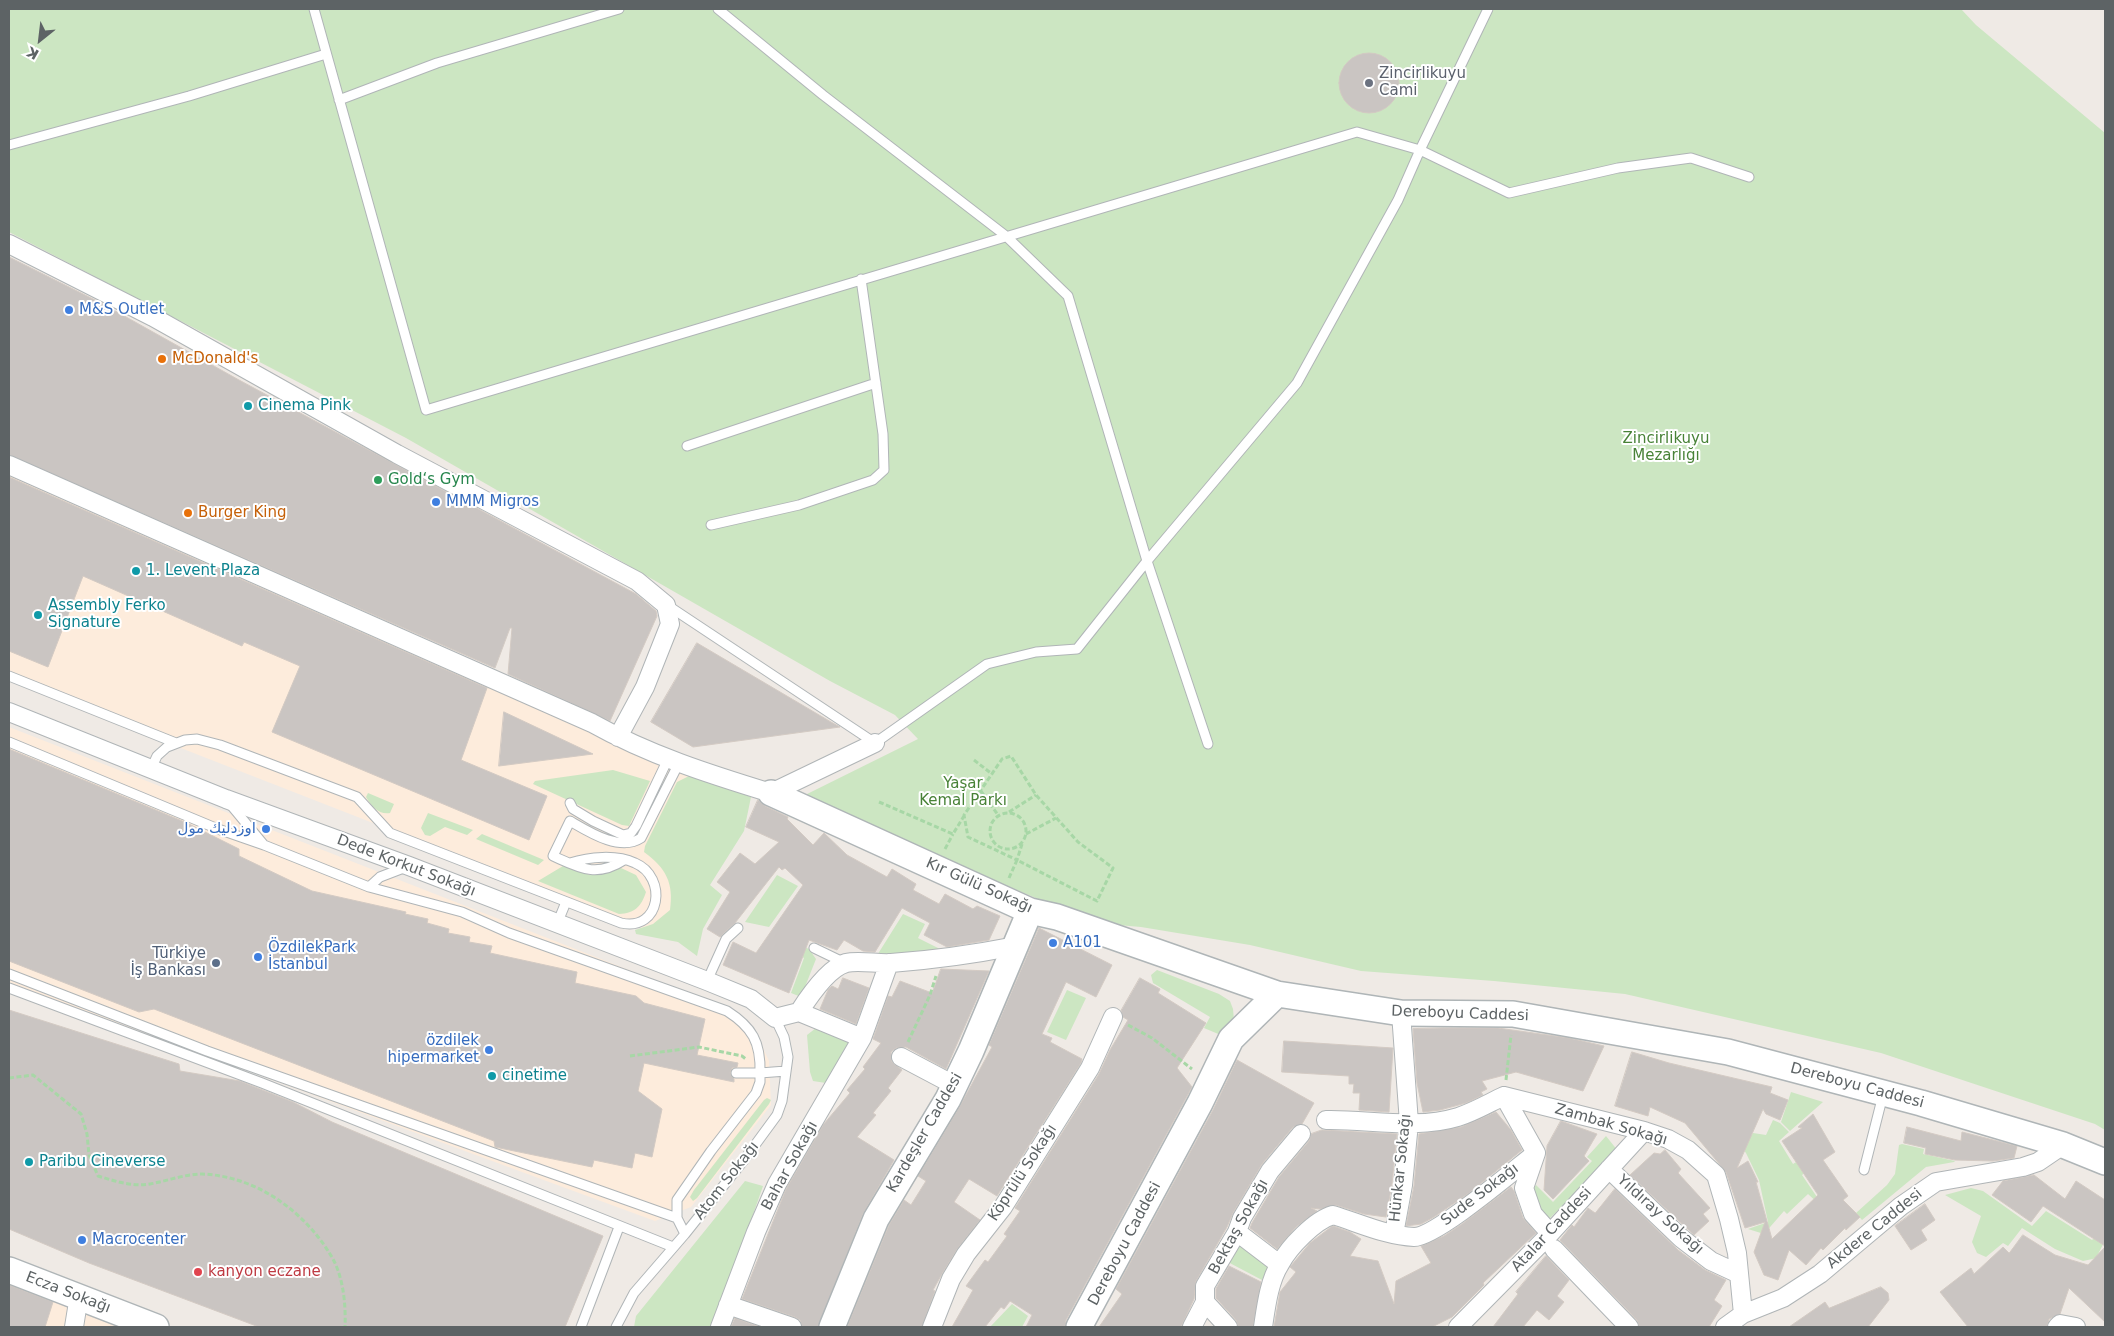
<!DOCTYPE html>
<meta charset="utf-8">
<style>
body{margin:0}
#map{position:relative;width:2114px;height:1336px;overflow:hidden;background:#efeae5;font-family:"DejaVu Sans",sans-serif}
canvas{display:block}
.frame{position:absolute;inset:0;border:10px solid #5d6365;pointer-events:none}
.north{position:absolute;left:15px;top:15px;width:50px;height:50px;-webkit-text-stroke:4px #fff;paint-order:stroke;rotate:209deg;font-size:14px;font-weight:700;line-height:20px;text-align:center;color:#5d6365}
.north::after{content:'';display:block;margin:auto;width:18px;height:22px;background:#5d6365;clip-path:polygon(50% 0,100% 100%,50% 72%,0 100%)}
</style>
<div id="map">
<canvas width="2114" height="1336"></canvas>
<div class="frame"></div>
<div class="north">K</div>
</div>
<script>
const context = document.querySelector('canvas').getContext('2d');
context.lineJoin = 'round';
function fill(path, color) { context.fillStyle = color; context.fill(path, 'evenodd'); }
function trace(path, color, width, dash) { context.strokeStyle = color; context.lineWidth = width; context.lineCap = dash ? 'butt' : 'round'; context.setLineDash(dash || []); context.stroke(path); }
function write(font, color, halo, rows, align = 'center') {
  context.font = font + ' "DejaVu Sans","Noto Sans Arabic",sans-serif'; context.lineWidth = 4; context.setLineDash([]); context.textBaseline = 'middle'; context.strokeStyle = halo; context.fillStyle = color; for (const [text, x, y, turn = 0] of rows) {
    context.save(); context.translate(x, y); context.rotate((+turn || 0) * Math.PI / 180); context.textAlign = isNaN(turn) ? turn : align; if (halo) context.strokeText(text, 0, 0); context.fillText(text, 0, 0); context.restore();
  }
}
fill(new Path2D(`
 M9,472l682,303 2,135 -15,32 -669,-261z
 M9,727l722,283 23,18 15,33 2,44 -80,102 -36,14 -646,-238z
 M9,1278l133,49h-133z`), '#fdecdc');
fill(new Path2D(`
 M9,9h1952l15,16 129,108v997l-10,-6 -214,-71 -256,-59 -131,-13 -133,-10 -111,-26 -109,-18 -46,-4 -296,-125 119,-59 -23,-24 -65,-34 -424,-243 -397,-206z
 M613,770l37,11 -21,45 -7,-1 -89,-41 2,-3z
 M691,775l60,22 -7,34 -34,54 12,10 -19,34 -6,27 -19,-14 -42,-8 -1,-4 18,-6 17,-14c4,-27 -4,-42 -26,-58l1,-6 32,-64z
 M368,793l26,11 -4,9c-11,2 -19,-7 -24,-16z
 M428,813l45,17 -6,5 -22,-8 -15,9 -5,-1 -4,-7z
 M482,834l62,26 -6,5 -62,-26z
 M563,866l27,9 31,-7 15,7 10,17c-5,15 -11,21 -27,22l-81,-33z
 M777,875l21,11 -29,41 -24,-5z
 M903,914l22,10 -7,14 26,13 -68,6z
 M787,939l22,10 7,10 -15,38 -10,-4 13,-35 -19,-13z
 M1157,970l62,24 11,7 3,8 1,11 -11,16 -19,-8 6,-11 -57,-34 -2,-8z
 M1067,990l19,8 -20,42 -19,-8z
 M816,1028l36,15 -26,40 -13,-2 -3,-9 -3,-37z
 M1791,1092l32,10 -33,29 -9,-9z
 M767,1098l4,2 -2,4 -72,94 -4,3 -3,-4 4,-7 70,-90z
 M1773,1120l7,3 9,9 -10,9 14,23 8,-5 7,11 -6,5 19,28 -1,2 -12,-11 -21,20 -3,-3 -20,23 -16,-5 20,-7 -9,-42 -13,-27 -22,-28 2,-1 25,12 2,-3 13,2z
 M1606,1136l12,15 -69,68 -8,-1 -9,-28 4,-5 17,17 39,-41 -5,-4z
 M1902,1144l22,5 -1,5 32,7 -1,1 -28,5 -64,53 -6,-7 31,-28 8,-11 4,-29z
 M745,1181l18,5 -30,86 -23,55h-76l2,-11z
 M1971,1188l12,3 49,35 14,-15 46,29 9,-9 4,5c0,9 -6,13 -8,22l-14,3 -28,-12 -33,-21 -14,18 -5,-3 -17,14 -9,-4 -5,-11 9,-26 -36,-21z
 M1236,1239l34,24 -8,17 -38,-20z
 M1012,1304l16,12 -6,11h-32z`), '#cce6c2');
const building = new Path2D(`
 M1339 83a30 30 0 1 1 60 0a30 30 0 1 1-60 0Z
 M9,257l92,46 138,77 397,214 20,17 1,5 -47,105 -102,-47 4,-46h-2l-15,40 -486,-213z
 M9,477l478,211 -26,72 86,36 -18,44 -257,-108 28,-66 -56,-24 -2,4 -159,-70 -35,91 -39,-16z
 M697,643l134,79 9,5 -147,20 -42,-25z
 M504,712l89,42 -94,12z
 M9,749l178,74 52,26v7l73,35 94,21 -1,2 23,5 -1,4 22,6 -1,4 22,4 -1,5 23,4 -2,7 87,19 -2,11 61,13 8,7 61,16 -8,36 41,8 -1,4 -5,1 -2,5 4,6v3l-90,-19 -6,28 24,18 -10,48 -17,-4 -3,15 -38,-8 -2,7 -97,-20 -1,-6 -340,-132 -15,3 -130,-51z
 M758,800l7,6 23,11 -1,2 26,26 11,-12 23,22 40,22 5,-8 24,15 -3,6 26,14 6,-10 28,15 4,-3 23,10 -11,24 -42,7 -23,-12 6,-12 -28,-15 -27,44 -12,-1 -19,-11 -7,10 -28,-10 -20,53 -66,-28 10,-23 23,11 47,-68 -18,-17 -3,2 -3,-3 -44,56 -15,14 -13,-8 23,-37 -13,-10 23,-29 15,11 24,-22 -33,-15z
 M1039,928l73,37 -16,32 -30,-15 -24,52 10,4 -2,4 32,17 -1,4 -84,133 -28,-17 -15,23 26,18 -22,28 -16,26 -9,16 2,1 -13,36h-75l42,-102 15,-25 7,5 15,-24 -8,-5 42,-70 32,-59 -3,-2z
 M941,969l48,2 -43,98 -40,-22 -10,1 -5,4 1,10 10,8 -14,18 3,3 -18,22 3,2 -19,22 37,23 -31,54 -45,113h-16l-2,-7 -5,-3 -53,-18 44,-110 37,-64 27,-32 -3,-3 18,-21 -2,-2 18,-24 -8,-4 15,-43 4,1 8,-16 32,12z
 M843,978l26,10 -13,36 -36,-15 8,-19 4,-4 6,3z
 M1140,978l20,11 -2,4 48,30 -29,45 15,19 -126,233 -1,7h-39l6,-12 -22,-14 -6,8 -3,-2 -16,20h-33l21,-37 -7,-4 19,-26 3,2 19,-26 -3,-2 16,-23 -5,-3 84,-134 11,-24 18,-30 -5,-3 -2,-6z
 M9,1010l170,54 1,7 60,10 20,8 33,13 39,20 271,114 -38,91h-306l-170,-64 -80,-34z
 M1441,1028h57l71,10 35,8 -21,45 -67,-19 -34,9 5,8 -6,3 2,3 -17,8 -26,7 -17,2 -6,-29 -4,-54z
 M1284,1041l109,7 -4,64 -30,-2 1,-17h-7l1,-9h-5v-8l-67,-4z
 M1632,1052l37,11 103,24 -2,6 18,7 -8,20 -14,-6 -3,-5 -26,59 11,-7 10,21h-2l16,57 46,-44 -36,-54 20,-13 -4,-1 15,-13 22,38 -12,8 25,36 -5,4 17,17 -14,13 -1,-2 -22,22 -2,-2 -15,17 -17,-15 -11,30 -14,-5 -10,-23 11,-30 -20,6 -19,-56 -41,-49 -35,-16 -2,9 -33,-10z
 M1237,1060l77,43 -12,21 -9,3 -31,37 -29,49 -6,14 -31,54 -2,18 -13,28h-82l23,-33 -6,-5 97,-179z
 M1496,1112l15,18 11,20 -53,43 -35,24 -13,7 -15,2 8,-40 5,-52 42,-7z
 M1561,1121l36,13 -13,22 5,5 -36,38 -9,-9 3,-44z
 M1907,1127l54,14 1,-9 55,14 -3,12 -21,3 -38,-1 -30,-6 1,-6 -22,-5z
 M1322,1130l75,4 -5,50 -6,33 -22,-3 -28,-9 -16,4 -9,-1 6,3 -21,16 -19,22 -27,-21 2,-5 27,-46 30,-36 2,-7z
 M1665,1150l16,19 -3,4 32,35 -7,6 6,7 -15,14 -64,-60 24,-22 6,1z
 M2034,1175l31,24 11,-18 29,19v46l-62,-40 -12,16 -39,-27 11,-14z
 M1511,1187l3,4 9,27 13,15 -53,50 1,2 -32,32 -20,10h-158l6,-35 16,-20 -6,-5 20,-24 21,-16 2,-1 17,6 11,7 -11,17 28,5 16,43 2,-23 35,-18 -10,-17 23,-10 18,-12z
 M1615,1189l63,61 27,20 21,10 -12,20 8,6 -13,21h-70l-2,-7 -77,-80 12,-15 2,2 14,-19 7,5z
 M1925,1204l10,16 -14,10 6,10 -16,10 -16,-24z
 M2023,1235l32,20 33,10 17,-18v75l-36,-34 -9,26 -11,5 -2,8h-79l-28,-35 31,-24 3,6 29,-27 6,6z
 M1546,1256l23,24 -12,16 7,6 -15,18 -12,-10 -14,17h-30l25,-33 -2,-2z
 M1229,1266l32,16 -8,45h-15l-2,-7 -20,-22v-9z
 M9,1285l44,17 -8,25h-36z
 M1881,1287l7,6 1,7 -21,27h-79l36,-25 4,6z
 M735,1318l25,9h-29z`);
fill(building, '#cac5c2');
trace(building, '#d3cac3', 1);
const lane = new Path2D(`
 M314,9l112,401 931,-278 63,18 89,43 109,-25 73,-10 58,19
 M718,9l105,86 183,141 62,60 79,265 61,183
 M339,100l98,-37 182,-54
 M9,145l180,-49 137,-42
 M687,446l189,-63
 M711,525l88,-20 74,-25 11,-10 -1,-36 -22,-155
 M667,605l208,138 112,-79 49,-12 41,-3 70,-88 150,-178 101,-183 22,-50 68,-141
 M9,676l167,67
 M9,742l209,87 46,16
 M151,769l6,-13 10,-9 18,-7 12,-1 23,6 137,52 33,36 231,90c40,9 47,-46 14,-60 -19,-9 -46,-6 -65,0
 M570,803l3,6 20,12 30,14 8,-2 5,-7 32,-67
 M230,804l34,41 105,42 11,-10 26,-10
 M624,860c-28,18 -44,8 -71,-4l17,-35c19,11 50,31 71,17l38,-75
 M369,887l93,25 47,21 218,78c25,16 34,31 33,62h-24
 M557,924l9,-22
 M814,948l31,15
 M9,974l198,77 470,167
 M707,981l19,-42 12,-11
 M9,988l253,95 411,164
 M1864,1170l19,-75
 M685,1234l-8,-16v-18l34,-49 45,-58 4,-11v-9l26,-2
 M581,1327l38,-100
 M616,1327l18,-34 51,-59 59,-74 33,-45 5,-14 6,-44 -4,-20 -9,-19`);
const street = new Path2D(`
 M9,244l144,73 244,137 240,127 29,24 4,19 -25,63 -27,50
 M9,465l583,258c57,32 117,51 179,70l104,-50
 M9,712l217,87 183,67 298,115 44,18 24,19 24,-6 63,26
 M799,1012c9,-14 29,-44 47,-49 12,-3 32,1 45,0 42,-3 84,-9 125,-17
 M901,1057l53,28
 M1504,1096l140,35 24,8 20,11 28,25 13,44 8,34 6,61
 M1504,1096l32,57
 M1326,1120c43,-1 89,10 132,-3 16,-5 31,-14 46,-21
 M1536,1153l-12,35 9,26 17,19
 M1609,1169l72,69 30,23 28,13
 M1237,1232l42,32
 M1394,1234l9,-49 6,-62 -8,-110
 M1554,1249l75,78
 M1205,1302l23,25
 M728,1305l64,22
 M74,1327l5,-31
 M720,1327l36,-95 21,-48 85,-146 27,-75
 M932,1327l19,-48 15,-25 37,-47 87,-139 23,-51
 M1192,1327l13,-25v-16l32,-54 5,-14 28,-47 31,-37
 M1263,1327c3,-20 6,-46 17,-63 9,-17 35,-44 53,-49 26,8 54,21 81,22 22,0 100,-67 122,-84
 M1458,1327l87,-88 99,-108
 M1725,1327l18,-13 40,-16 37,-24 81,-68 35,-24 87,-15 15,-5 25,-17
 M2057,1327l3,-3 16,3`);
const secondary = new Path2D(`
 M771,793l259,118 27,6 220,77 124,19 112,1 215,38 193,51 142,42 42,17
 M9,1270l147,57
 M832,1327l44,-108 72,-120 23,-48 59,-140
 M1079,1327l121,-224 31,-64 46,-45`);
trace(lane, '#b0b5b7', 11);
trace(street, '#b0b5b7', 20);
trace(secondary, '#afb5b7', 28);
trace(new Path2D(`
 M974,760l18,14
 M981,791l17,24
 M879,802l74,32 11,-18
 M1009,812l27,-17
 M990 831a18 18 0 1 1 36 0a18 18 0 1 1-36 0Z
 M1026,834l30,-16
 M945,849l8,-15
 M1009,878l8,-18 80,41 16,-33 -35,-26 -42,-47 -25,-39 -9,3 -38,56 4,22 49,23 5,-16
 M1128,1025l24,13 40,31
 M908,1042l22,-47 6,-19
 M630,1056l69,-9 43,9 5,4
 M9,1078l24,-3 48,39 6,20 2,21 9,21c17,5 33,11 52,8 17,-3 35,-10 52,-10 53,2 101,36 128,80 13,20 16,49 15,73
 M1506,1080l5,-45`), '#a7d7a6', 3, [5, 2.5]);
trace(lane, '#fff', 9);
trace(street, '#fff', 18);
trace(secondary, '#fff', 25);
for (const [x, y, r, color] of [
 [1369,83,5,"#6b7280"],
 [69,310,5,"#3f7fe0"],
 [162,359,5,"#e8710a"],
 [248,406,5,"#0f9aa8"],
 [378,480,5,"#2e9e5b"],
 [436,502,5,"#3f7fe0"],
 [188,513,5,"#e8710a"],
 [136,571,5,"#0f9aa8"],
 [38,615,5,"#0f9aa8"],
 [266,829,5,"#3f7fe0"],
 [1053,943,5,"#3f7fe0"],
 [258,957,5,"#3f7fe0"],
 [216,963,5,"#5c6f8a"],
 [489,1050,5,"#3f7fe0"],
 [492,1076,5,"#0f9aa8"],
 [29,1162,5,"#0f9aa8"],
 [82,1240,5,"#3f7fe0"],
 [198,1272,5,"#e0444e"]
]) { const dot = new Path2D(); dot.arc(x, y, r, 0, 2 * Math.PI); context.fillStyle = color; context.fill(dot); trace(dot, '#fff', 2); }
write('15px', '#5b616d', '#fff', [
 ["Zincirlikuyu",1379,74],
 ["Cami",1379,91]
], 'left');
write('15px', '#366cbe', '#fff', [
 ["M&S Outlet",79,310],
 ["MMM Migros",446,502],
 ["اوزدليك مول",256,829,"right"],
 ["A101",1063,943],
 ["ÖzdilekPark",268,948],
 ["İstanbul",268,965],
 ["özdilek",479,1041,"right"],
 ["hipermarket",479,1058,"right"],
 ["Macrocenter",92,1240]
], 'left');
write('15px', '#c56008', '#fff', [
 ["McDonald's",172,359],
 ["Burger King",198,513]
], 'left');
write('15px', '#0d838f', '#fff', [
 ["Cinema Pink",258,406],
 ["1. Levent Plaza",146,571],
 ["Assembly Ferko",48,606],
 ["Signature",48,623],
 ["cinetime",502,1076],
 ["Paribu Cineverse",39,1162]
], 'left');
write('15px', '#488237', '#fff', [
 ["Zincirlikuyu",1666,439],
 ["Mezarlığı",1666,456],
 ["Yaşar",963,784],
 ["Kemal Parkı",963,801]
]);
write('15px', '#27864d', '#fff', [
 ["Gold‘s Gym",388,480]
], 'left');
write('15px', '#5d6365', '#fff', [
 ["Dede Korkut Sokağı",406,866,21],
 ["Kır Gülü Sokağı",979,886,24],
 ["Dereboyu Caddesi",1460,1014,2],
 ["Dereboyu Caddesi",1857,1086,15],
 ["Zambak Sokağı",1611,1125,16],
 ["Kardeşler Caddesi",925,1133,-60],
 ["Bahar Sokağı",790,1166,-61],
 ["Hünkar Sokağı",1401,1168,-84],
 ["Köprülü Sokağı",1023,1173,-57],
 ["Atom Sokağı",727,1181,-52],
 ["Sude Sokağı",1480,1195,-37],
 ["Yıldıray Sokağı",1660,1215,42],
 ["Bektaş Sokağı",1239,1227,-61],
 ["Akdere Caddesi",1875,1229,-39],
 ["Atalar Caddesi",1552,1230,-47],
 ["Dereboyu Caddesi",1125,1244,-62],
 ["Ecza Sokağı",68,1293,21]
]);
write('15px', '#4e5e75', '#fff', [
 ["Türkiye",206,954],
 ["İş Bankası",206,971]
], 'right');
write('15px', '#be3a42', '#fff', [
 ["kanyon eczane",208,1272]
], 'left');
</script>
